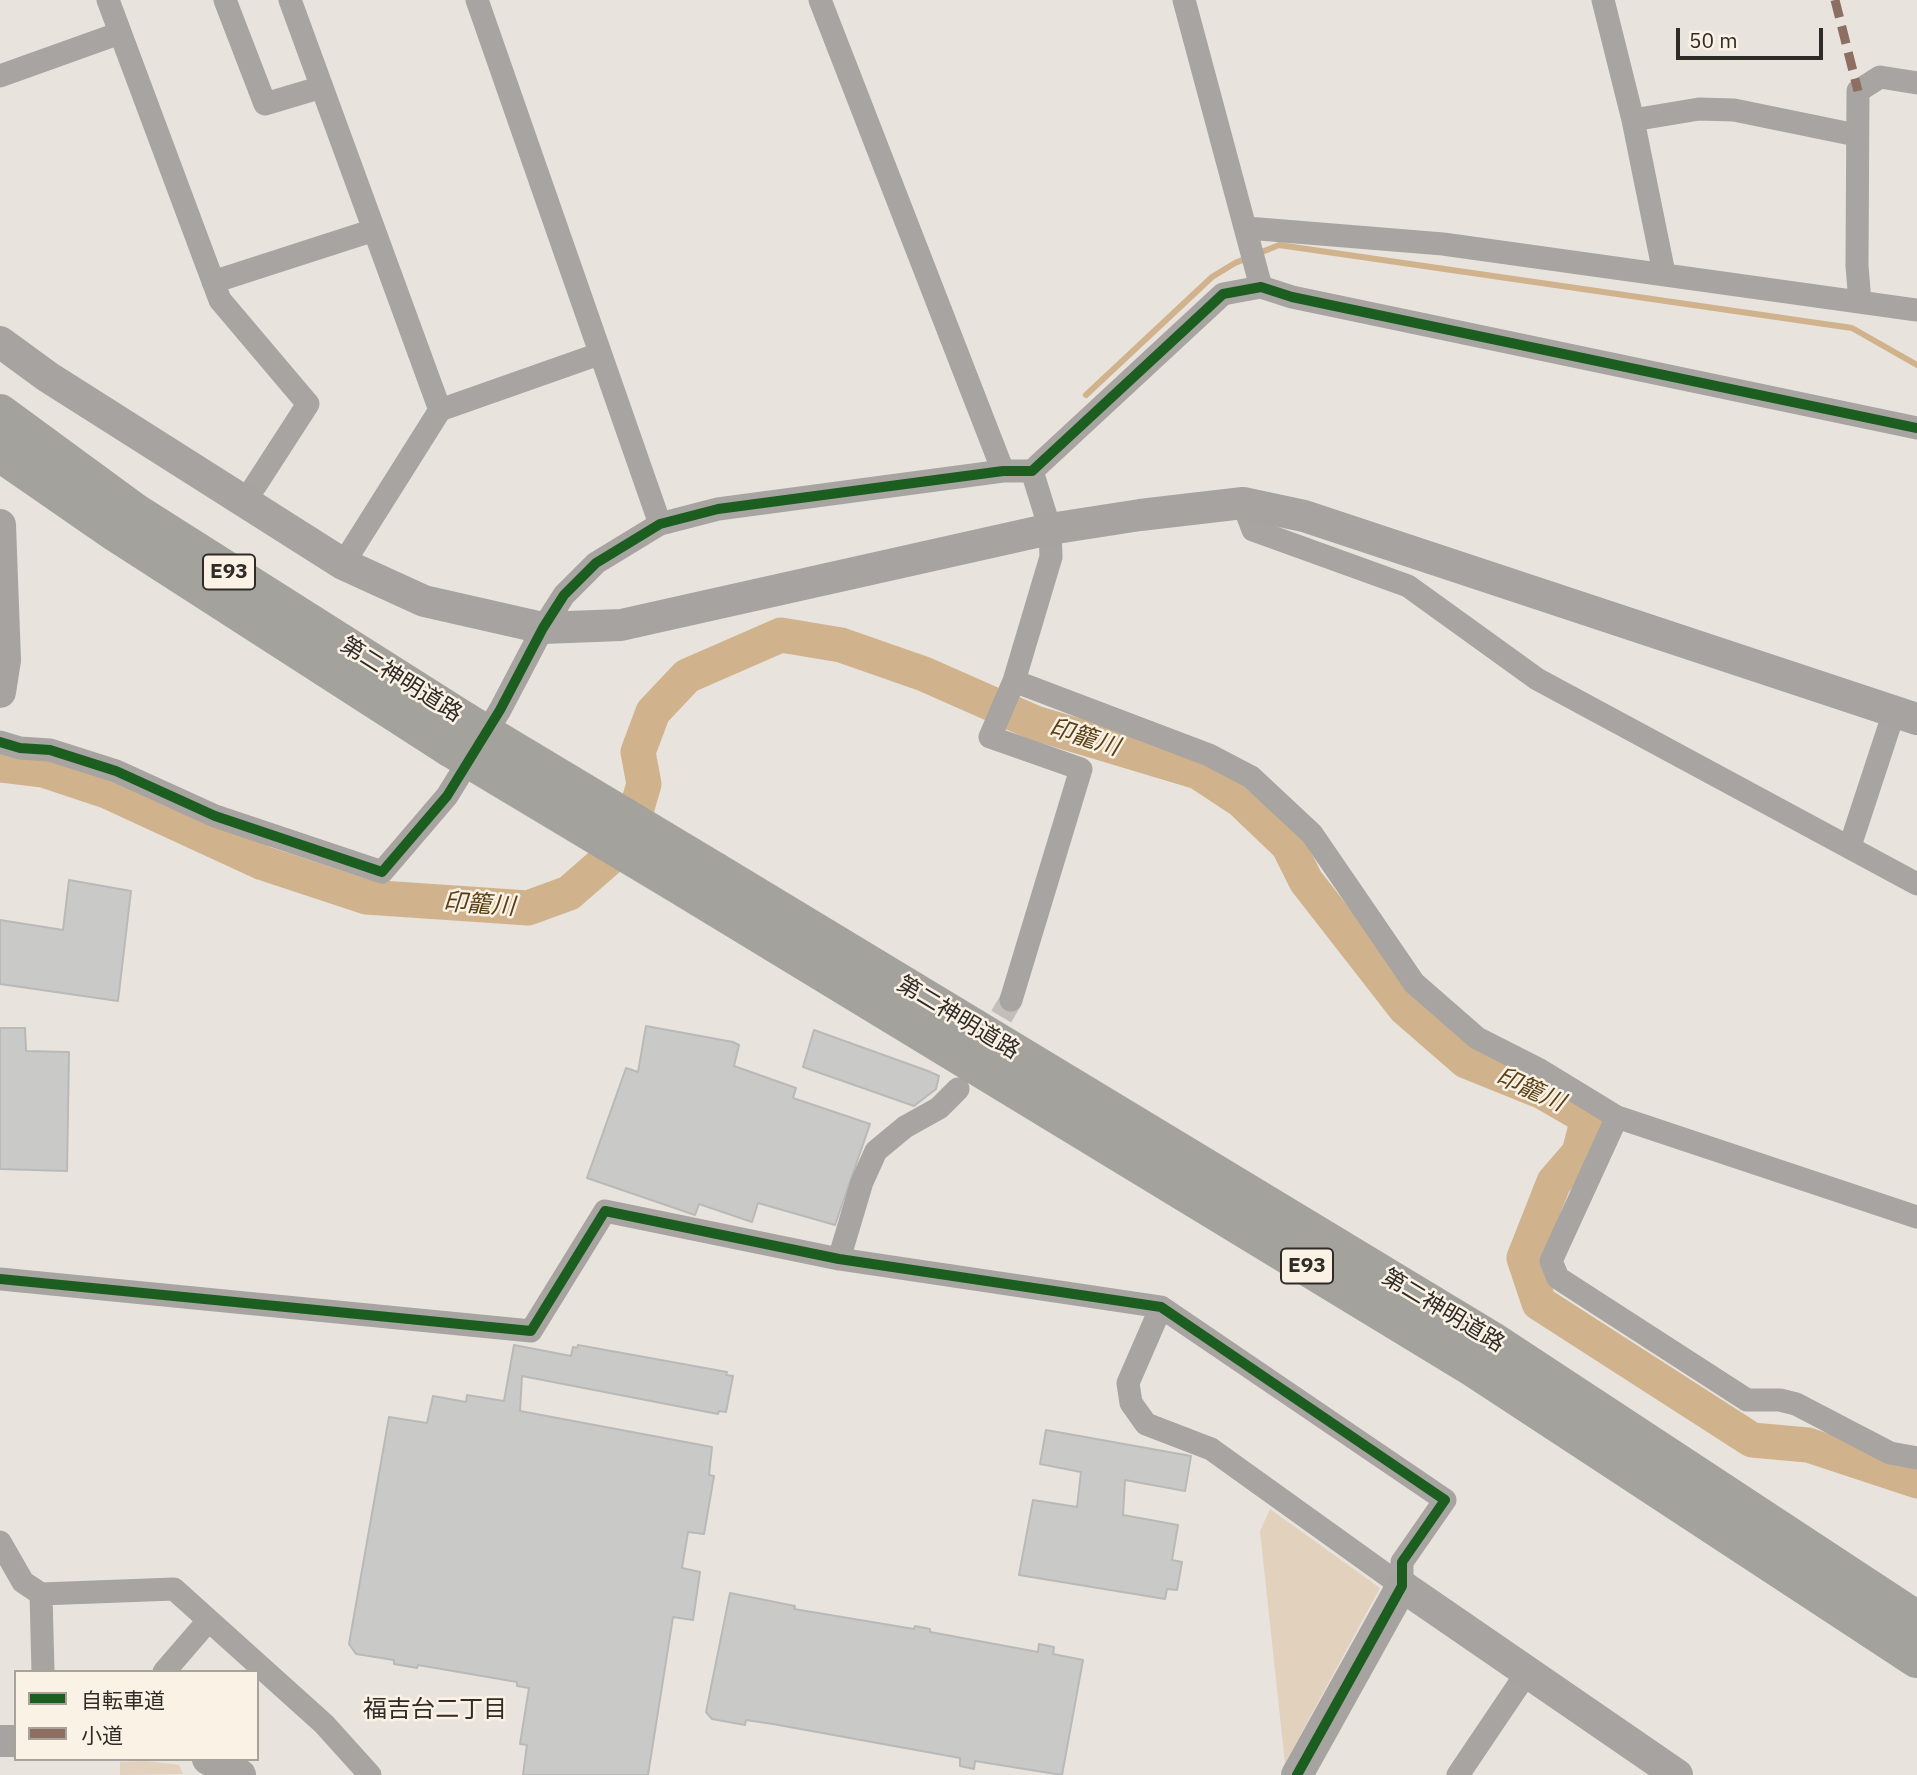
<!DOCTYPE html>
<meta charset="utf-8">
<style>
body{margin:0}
#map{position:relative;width:1917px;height:1775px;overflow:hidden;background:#e8e3dd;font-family:"IBM Plex Sans","Noto Sans JP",sans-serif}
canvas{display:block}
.legend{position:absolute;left:14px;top:1670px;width:245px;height:91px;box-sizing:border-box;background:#fbf2e6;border:2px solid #a9a29a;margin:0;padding:9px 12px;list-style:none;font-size:21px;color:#2f2b27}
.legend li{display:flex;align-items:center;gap:14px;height:35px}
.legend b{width:35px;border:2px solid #a9a29a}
.scale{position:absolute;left:1676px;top:28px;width:147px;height:32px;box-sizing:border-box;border:4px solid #2f2b27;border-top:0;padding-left:9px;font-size:21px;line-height:24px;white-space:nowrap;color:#2f2b27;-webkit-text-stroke:5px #fbf2e6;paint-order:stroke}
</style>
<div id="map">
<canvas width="1917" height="1775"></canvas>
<ul class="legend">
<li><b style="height:9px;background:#1b5e20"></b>自転車道</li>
<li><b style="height:9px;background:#8d6e63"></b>小道</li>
</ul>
<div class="scale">50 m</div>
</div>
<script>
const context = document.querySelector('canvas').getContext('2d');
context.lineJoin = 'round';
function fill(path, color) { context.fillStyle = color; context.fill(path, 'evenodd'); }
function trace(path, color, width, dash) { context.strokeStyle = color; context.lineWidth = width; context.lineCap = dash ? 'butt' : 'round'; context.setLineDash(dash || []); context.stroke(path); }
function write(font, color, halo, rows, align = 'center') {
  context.font = font + ' "IBM Plex Sans","Noto Sans JP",sans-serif'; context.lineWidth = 5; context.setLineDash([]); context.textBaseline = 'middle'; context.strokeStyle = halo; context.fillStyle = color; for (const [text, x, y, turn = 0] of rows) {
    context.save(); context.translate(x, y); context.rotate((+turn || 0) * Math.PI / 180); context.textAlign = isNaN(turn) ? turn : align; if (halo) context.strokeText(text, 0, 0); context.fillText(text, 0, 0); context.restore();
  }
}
fill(new Path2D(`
 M1270,1509l110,79 -95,175 -25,-232z
 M146,1761l33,4 4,9 -63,1v-13z`), '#e1d1bd');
trace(new Path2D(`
 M1086,395l126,-118 23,-14 44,-18 573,83 65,37`), '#d0b38c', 6);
trace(new Path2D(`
 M0,765l43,5 66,22 154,71 103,34 162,11 41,-15 39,-34 29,-51 7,-24 -6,-32 15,-40 34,-36 94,-41 60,10 83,29 111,49 163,49 44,29 46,44 18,36 99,127 61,53 77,31 45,26 -9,35 -25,29 -30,76 15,45 213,137 56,5 109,36`), '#d0b38c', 35);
const building = new Path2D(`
 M69,880l62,11 -13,110 -118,-17v-64l63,10z
 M646,1026l87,16 6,3 -5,21 62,22 -3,10 77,26 -35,101 -77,-22 -6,19 -53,-18 -4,11 -108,-37 39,-110 12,4z
 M0,1028h25l1,23 43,1 -2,119 -67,-2z
 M814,1030l114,41 11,5 -3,13 -22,17 -111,-39z
 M514,1345l57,11 2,-9 4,1 1,-3 149,27 -1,3 7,1 -7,36 -7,-1 -1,3 -196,-38 -2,35 192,36 -3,28 5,1 -10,58 -16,-2 -6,36 18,4 -7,48 -20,-3 -25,158h-125l4,-30 -7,-1 9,-56 -12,-2v-4l-99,-17 -1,3 -23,-4v-4l-38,-6 -7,-10 40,-227 38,6 6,-27 33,6 1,-7 37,6z
 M1046,1430l145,26 -6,35 -60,-11 -2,35 55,10 -6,35 10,2 -5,28 -10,-1 -2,10 -146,-24 14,-75 44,7 4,-35 -41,-8z
 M730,1593l65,13 -1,3 120,20 1,-3 15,3v3l108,20 1,-8 15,3 -1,7 30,6 -21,115 -87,-14 -1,8 -14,-3v-8l-187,-34 -27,-4 -1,5 -33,-6 -6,-7z`);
fill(building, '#c9c9c8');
trace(building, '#b9b9b8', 2);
trace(new Path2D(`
 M984,1046l27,-46`), '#c3beb9', 23, [23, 11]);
trace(new Path2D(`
 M108,0l112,300 88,104 -62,96
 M225,0l40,104 57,-17
 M290,0l150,410 -97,154
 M477,0l183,524
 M820,0l183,471
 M1184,0l77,287
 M1603,0l30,120 31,153
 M0,76l120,-43
 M1633,120l66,-11 35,1 122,25
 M1247,228l196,16 474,66
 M213,282l161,-52
 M1860,302l-3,-36 1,-175 22,-14 37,6
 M440,410l159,-56
 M1243,503l10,27 155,56 129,93 380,205
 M1014,681l195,74 42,22 61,57 102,149 63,55 63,32 77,47 300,100
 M0,742l20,6 30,2 66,21 99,45 167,56 65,-76 53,-86 43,-82 21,-33 32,-32 64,-39 58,-15 285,-38h29l191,-177 38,-7 31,10 625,131
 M1850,846l44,-134
 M1011,1000l70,-231 -91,-32 24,-56 37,-124 -1,-28 -18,-58
 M1617,1117l-66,144 7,17 189,122h33l16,4 94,49 27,5
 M839,1259l23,-77 14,-31 29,-24 34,-19 19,-19
 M0,1279l531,52 74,-120 234,48 322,48 284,193 -43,62v24
 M1161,1307l-33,76 3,20 15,21 65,25 191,137
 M0,1542l23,40 18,12 133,-5 150,135 46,51
 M41,1594l2,78
 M164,1672l44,-51
 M1458,1775l70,-104`), '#a7a4a1', 23);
trace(new Path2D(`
 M0,342l48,35 295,187 81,37 119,27 78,-3 429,-96 90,-14 103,-12 61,13 613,203
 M0,525l5,135 -5,32
 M0,1741h16
 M208,1759l32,16
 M1297,1775l105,-189 275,189`), '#a6a3a0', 32);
trace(new Path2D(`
 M0,413l135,99 330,209
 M0,453l116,80 334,215
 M715,871l776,469 426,280
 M687,890l788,479 442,290`), '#a4a29d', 38);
trace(new Path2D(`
 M465,721l250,150
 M450,748l237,142`), '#a4a29d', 38);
trace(new Path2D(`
 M1835,0l23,91`), '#8d6e63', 9, [18, 9]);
trace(new Path2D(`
 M0,742l20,6 30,2 66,21 99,45 167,56 65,-76 53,-86 43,-82 21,-33 32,-32 64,-39 58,-15 285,-38h29l191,-177 38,-7 31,10 625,131
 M0,1279l531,52 74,-120 234,48 322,48 284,193 -43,62v24l-105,189`), '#1b5e20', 10);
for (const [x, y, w] of [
 [229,572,52],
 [1307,1266,52]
]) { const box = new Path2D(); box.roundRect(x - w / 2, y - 17.5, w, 35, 5); context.fillStyle = '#fbf2e6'; context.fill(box); trace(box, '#2f2b27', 2); }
write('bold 21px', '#2f2b27', null, [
 ["E93",229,572],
 ["E93",1307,1266]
]);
write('23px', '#2f2b27', '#fbf2e6', [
 ["第二神明道路",401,680,32],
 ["第二神明道路",958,1018,31],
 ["第二神明道路",1443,1311,31]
]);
write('italic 24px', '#5b4016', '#fbf2e6', [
 ["印籠川",1084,738,17],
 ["印籠川",479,905,4],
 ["印籠川",1530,1090,24]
]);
write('24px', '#2f2b27', '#fbf2e6', [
 ["福吉台二丁目",435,1710]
]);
</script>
